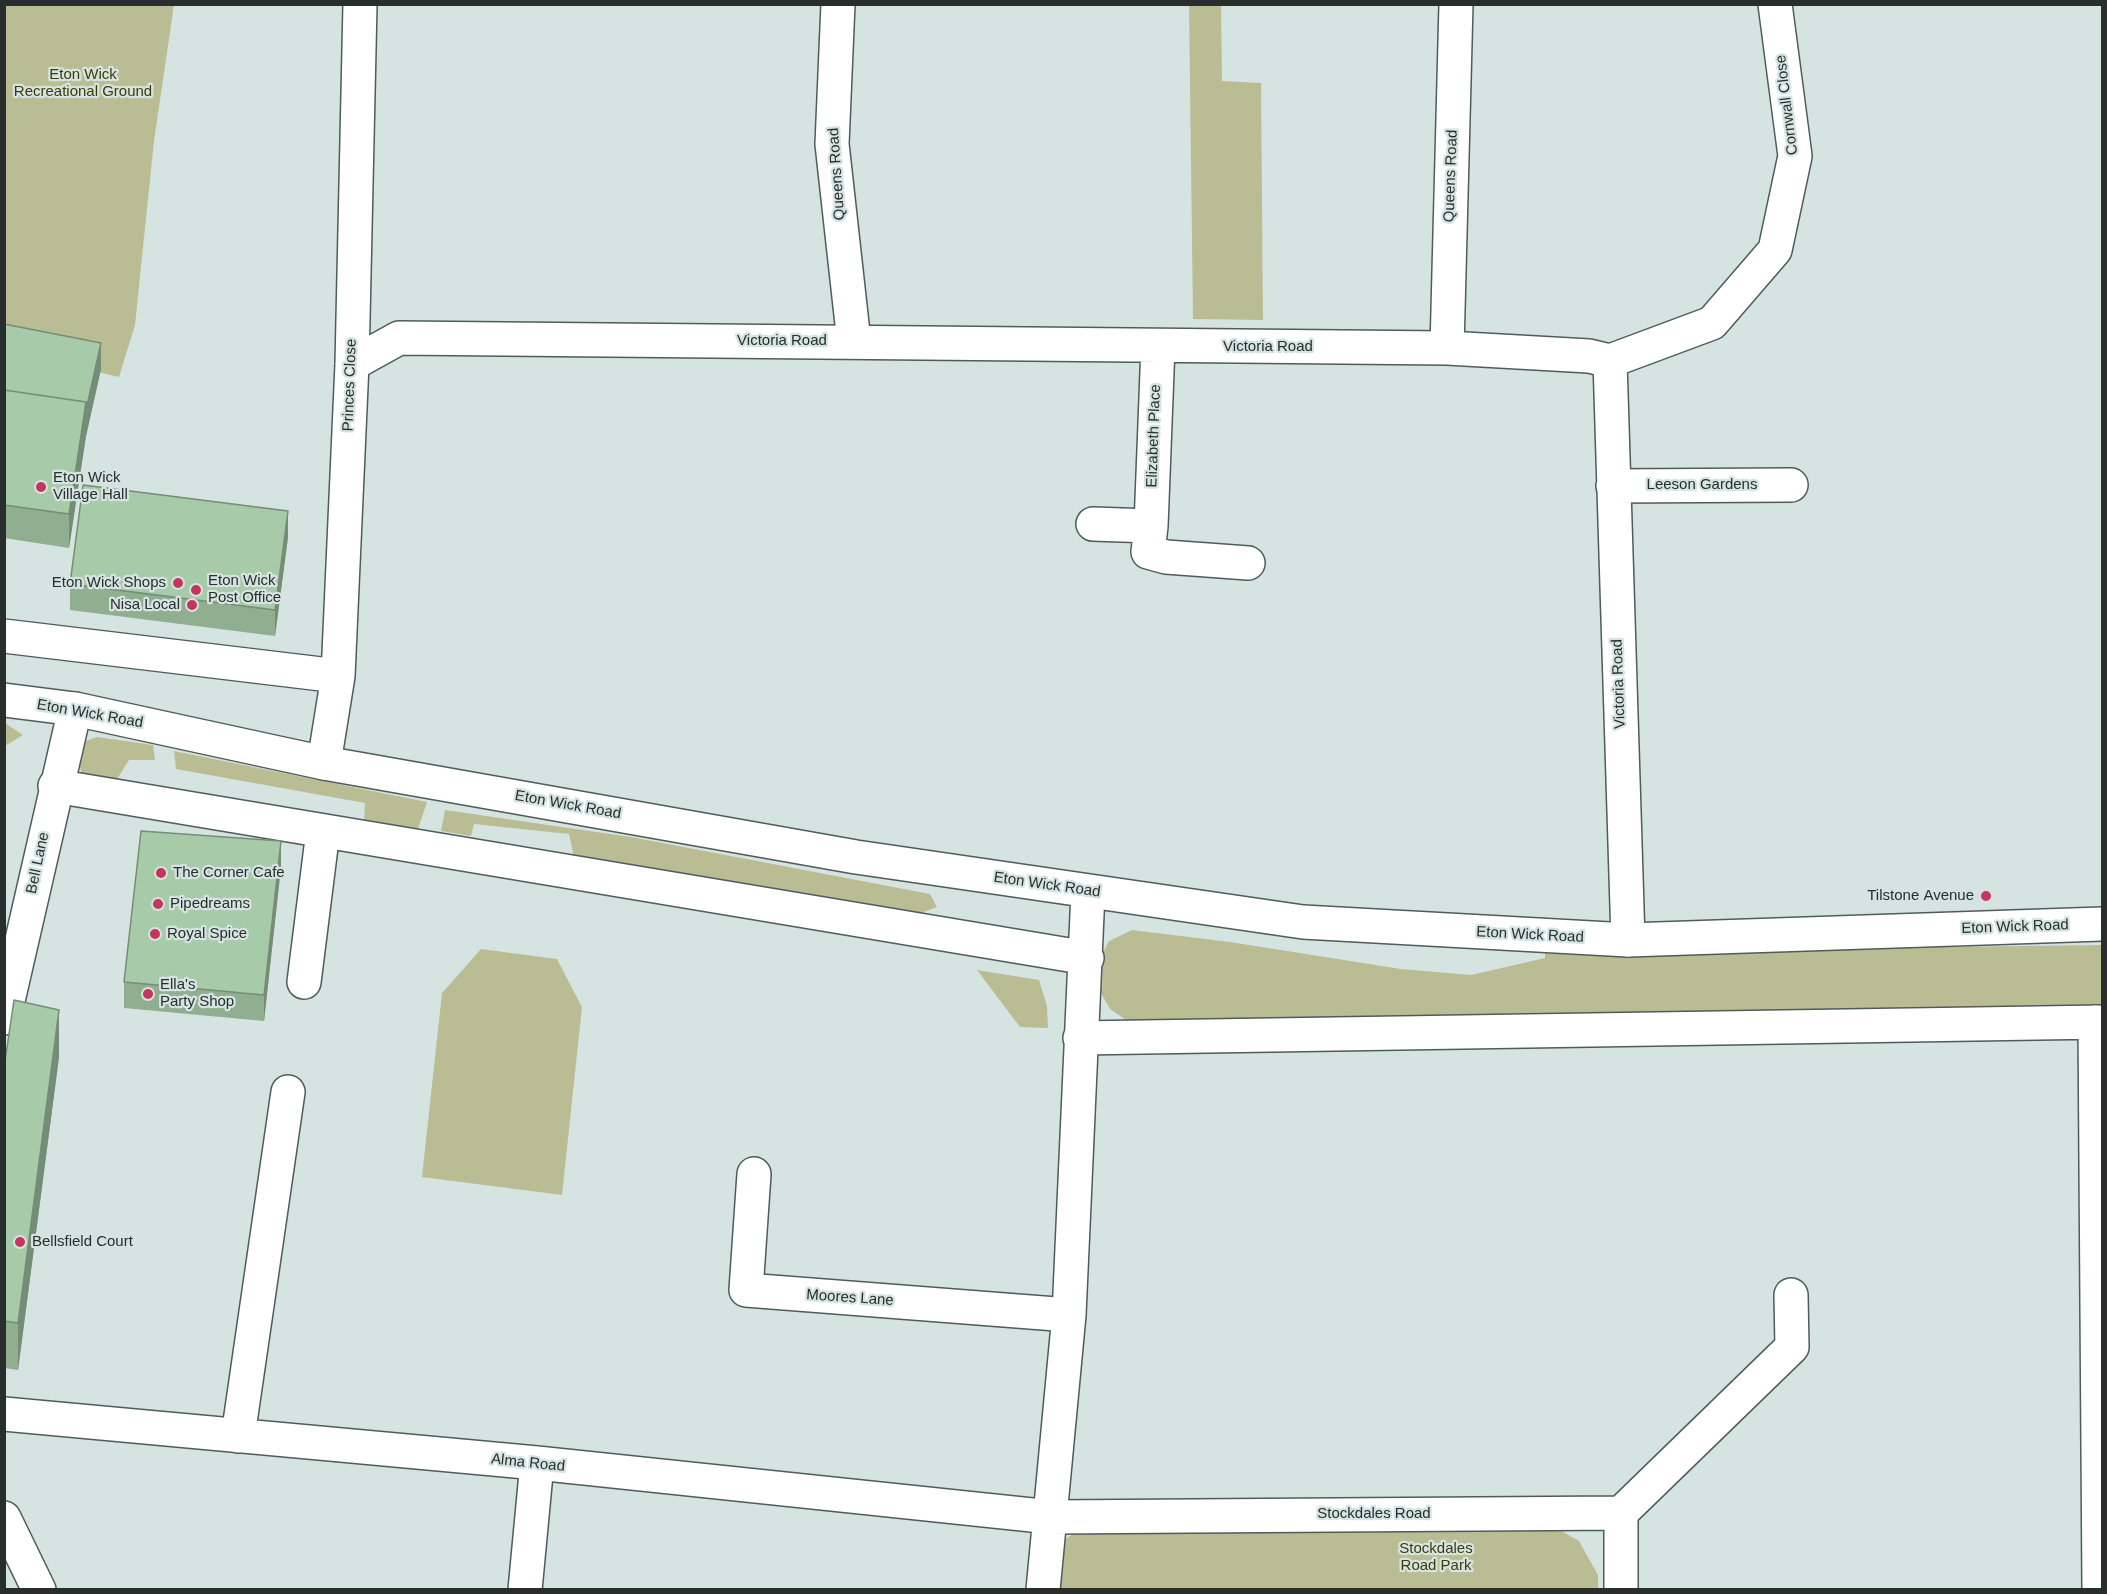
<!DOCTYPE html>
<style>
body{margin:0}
#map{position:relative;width:2107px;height:1594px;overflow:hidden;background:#d5e4e1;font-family:Helvetica,sans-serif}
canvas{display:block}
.frame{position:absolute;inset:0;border:6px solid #282e2c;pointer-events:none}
</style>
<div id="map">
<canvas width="2107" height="1594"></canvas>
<div class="frame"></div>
</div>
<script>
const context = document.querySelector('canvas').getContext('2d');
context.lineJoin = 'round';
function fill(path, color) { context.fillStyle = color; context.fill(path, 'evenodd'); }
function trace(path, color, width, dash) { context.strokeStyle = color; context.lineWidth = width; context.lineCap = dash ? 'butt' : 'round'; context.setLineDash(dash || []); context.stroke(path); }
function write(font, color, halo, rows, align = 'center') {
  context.font = font + ' Helvetica,sans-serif'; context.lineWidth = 4.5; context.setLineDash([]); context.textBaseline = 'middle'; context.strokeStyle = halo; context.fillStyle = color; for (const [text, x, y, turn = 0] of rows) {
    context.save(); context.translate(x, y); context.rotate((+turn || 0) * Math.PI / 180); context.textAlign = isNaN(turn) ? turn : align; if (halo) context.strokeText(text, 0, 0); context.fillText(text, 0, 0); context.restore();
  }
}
fill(new Path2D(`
 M5,5h169l-20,136 -19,184 -16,52 -114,-27z
 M1189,5h32l1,76 39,2 2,237 -70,-1z
 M5,723l18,12 -18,11 -1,-23z
 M97,737l56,8 2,15h-26l-17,27 -28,-4 -7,-28 9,-14z
 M174,751l253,51 -10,30 -53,-9 1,-20 -189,-34z
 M445,810l186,27 299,57 7,13 -21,8 -342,-57 -5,-24 -95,-10 -3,12 -30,-5z
 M1132,930l98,12 171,27 70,6 74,-17v-6l557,-7v65l-967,16 -25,-17 -13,-23 -1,-20 13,-25z
 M481,949l76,10 25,48 -20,188 -140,-18 20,-184z
 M977,970l62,10 8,26 1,22 -28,-1z
 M1549,1524l30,17 19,34v15h-547l13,-50 15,-10z`), '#babd94');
const minor = new Path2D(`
 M838,4l-6,140 22,198
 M1447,348l9,-344
 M1610,361l102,-38 63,-73 20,-94 -20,-152
 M352,364l47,-26 1048,10 142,8 21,5 18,579
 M1613,486l178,-1
 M1093,524l58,2 7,-180
 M1151,526l-3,26 18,5 82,6
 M4,636l334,40
 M324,763l14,-87 14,-312 8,-360
 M55,786l1032,172
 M304,982l19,-151
 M4,1018l71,-309
 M2095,1022l4,568
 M1080,1038l1022,-16
 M754,1174l-8,116 323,25
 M4,1414l533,49 514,54 570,-4v77
 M238,1436l50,-344
 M1621,1513l171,-166 -1,-52
 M4,1518l35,72
 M525,1590l12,-127
 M1043,1590l26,-275 19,-423`);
const major = new Path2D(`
 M4,700l71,9 249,54 532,94 447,65 325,18 474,-16`);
trace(minor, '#4f5c59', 36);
trace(major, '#4f5c59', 36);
trace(minor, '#fff', 33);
trace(major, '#fff', 33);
fill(new Path2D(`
 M4,324l97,45 -15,67 -17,112 -65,-10z
 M288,537l-13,99 -205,-26v-26z
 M281,867l-17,154 -140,-13v-26z
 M59,1057l-41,313 -14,-2v-300z`), '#90ae90');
fill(new Path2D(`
 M101,343v26l-15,67 -17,112v-34l17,-112z
 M288,511v26l-13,99v-26z
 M281,841v26l-17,154v-26z
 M59,1010v47l-41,313v-47z`), '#758d76');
const building = new Path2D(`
 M4,324l97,19 -15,67v-8l-82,-12z
 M4,390l82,12 -17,112 -65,-9z
 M83,485l205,26 -13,99 -205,-26z
 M141,831l140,10 -17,154 -140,-13z
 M14,1000l45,10 -41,313 -14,-2v-253z`);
fill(building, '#a7caa8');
trace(building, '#758d76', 1.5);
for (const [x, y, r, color] of [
 [41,487,6,"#c5365f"],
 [178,583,6,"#c5365f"],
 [196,590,6,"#c5365f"],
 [192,605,6,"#c5365f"],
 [161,873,6,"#c5365f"],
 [1986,896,6,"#c5365f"],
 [158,904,6,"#c5365f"],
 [155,934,6,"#c5365f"],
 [148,994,6,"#c5365f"],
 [20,1242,6,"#c5365f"]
]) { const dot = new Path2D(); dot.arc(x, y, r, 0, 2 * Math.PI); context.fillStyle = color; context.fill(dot); trace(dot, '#d5e4e1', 2); }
write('15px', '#3b3c04', '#d5e4e1', [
 ["Eton Wick",83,75],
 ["Recreational Ground",83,92],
 ["Stockdales",1436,1549],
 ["Road Park",1436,1566]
]);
write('15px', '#282e2c', '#d5e4e1', [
 ["Cornwall Close",1787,105,-97],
 ["Queens Road",837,174,-94],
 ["Queens Road",1451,176,-88],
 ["Victoria Road",782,341],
 ["Victoria Road",1268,347],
 ["Princes Close",350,385,-88],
 ["Elizabeth Place",1154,436,-88],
 ["Leeson Gardens",1702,485],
 ["Victoria Road",1619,684,-92],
 ["Eton Wick Road",90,714,10],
 ["Eton Wick Road",568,805,10],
 ["Bell Lane",38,863,-78],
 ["Eton Wick Road",1047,885,8],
 ["Eton Wick Road",2015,927,-2],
 ["Eton Wick Road",1530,935,3],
 ["Moores Lane",850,1298,4],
 ["Alma Road",528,1463,6],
 ["Stockdales Road",1374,1514]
]);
write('15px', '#282e2c', '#d5e4e1', [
 ["Eton Wick",53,478],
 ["Village Hall",53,495],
 ["Eton Wick",208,581],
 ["Post Office",208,598],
 ["Eton Wick Shops",166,583,"right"],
 ["Nisa Local",180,605,"right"],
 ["The Corner Cafe",173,873],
 ["Tilstone Avenue",1974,896,"right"],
 ["Pipedreams",170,904],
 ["Royal Spice",167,934],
 ["Ella's",160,985],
 ["Party Shop",160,1002],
 ["Bellsfield Court",32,1242]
], 'left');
</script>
